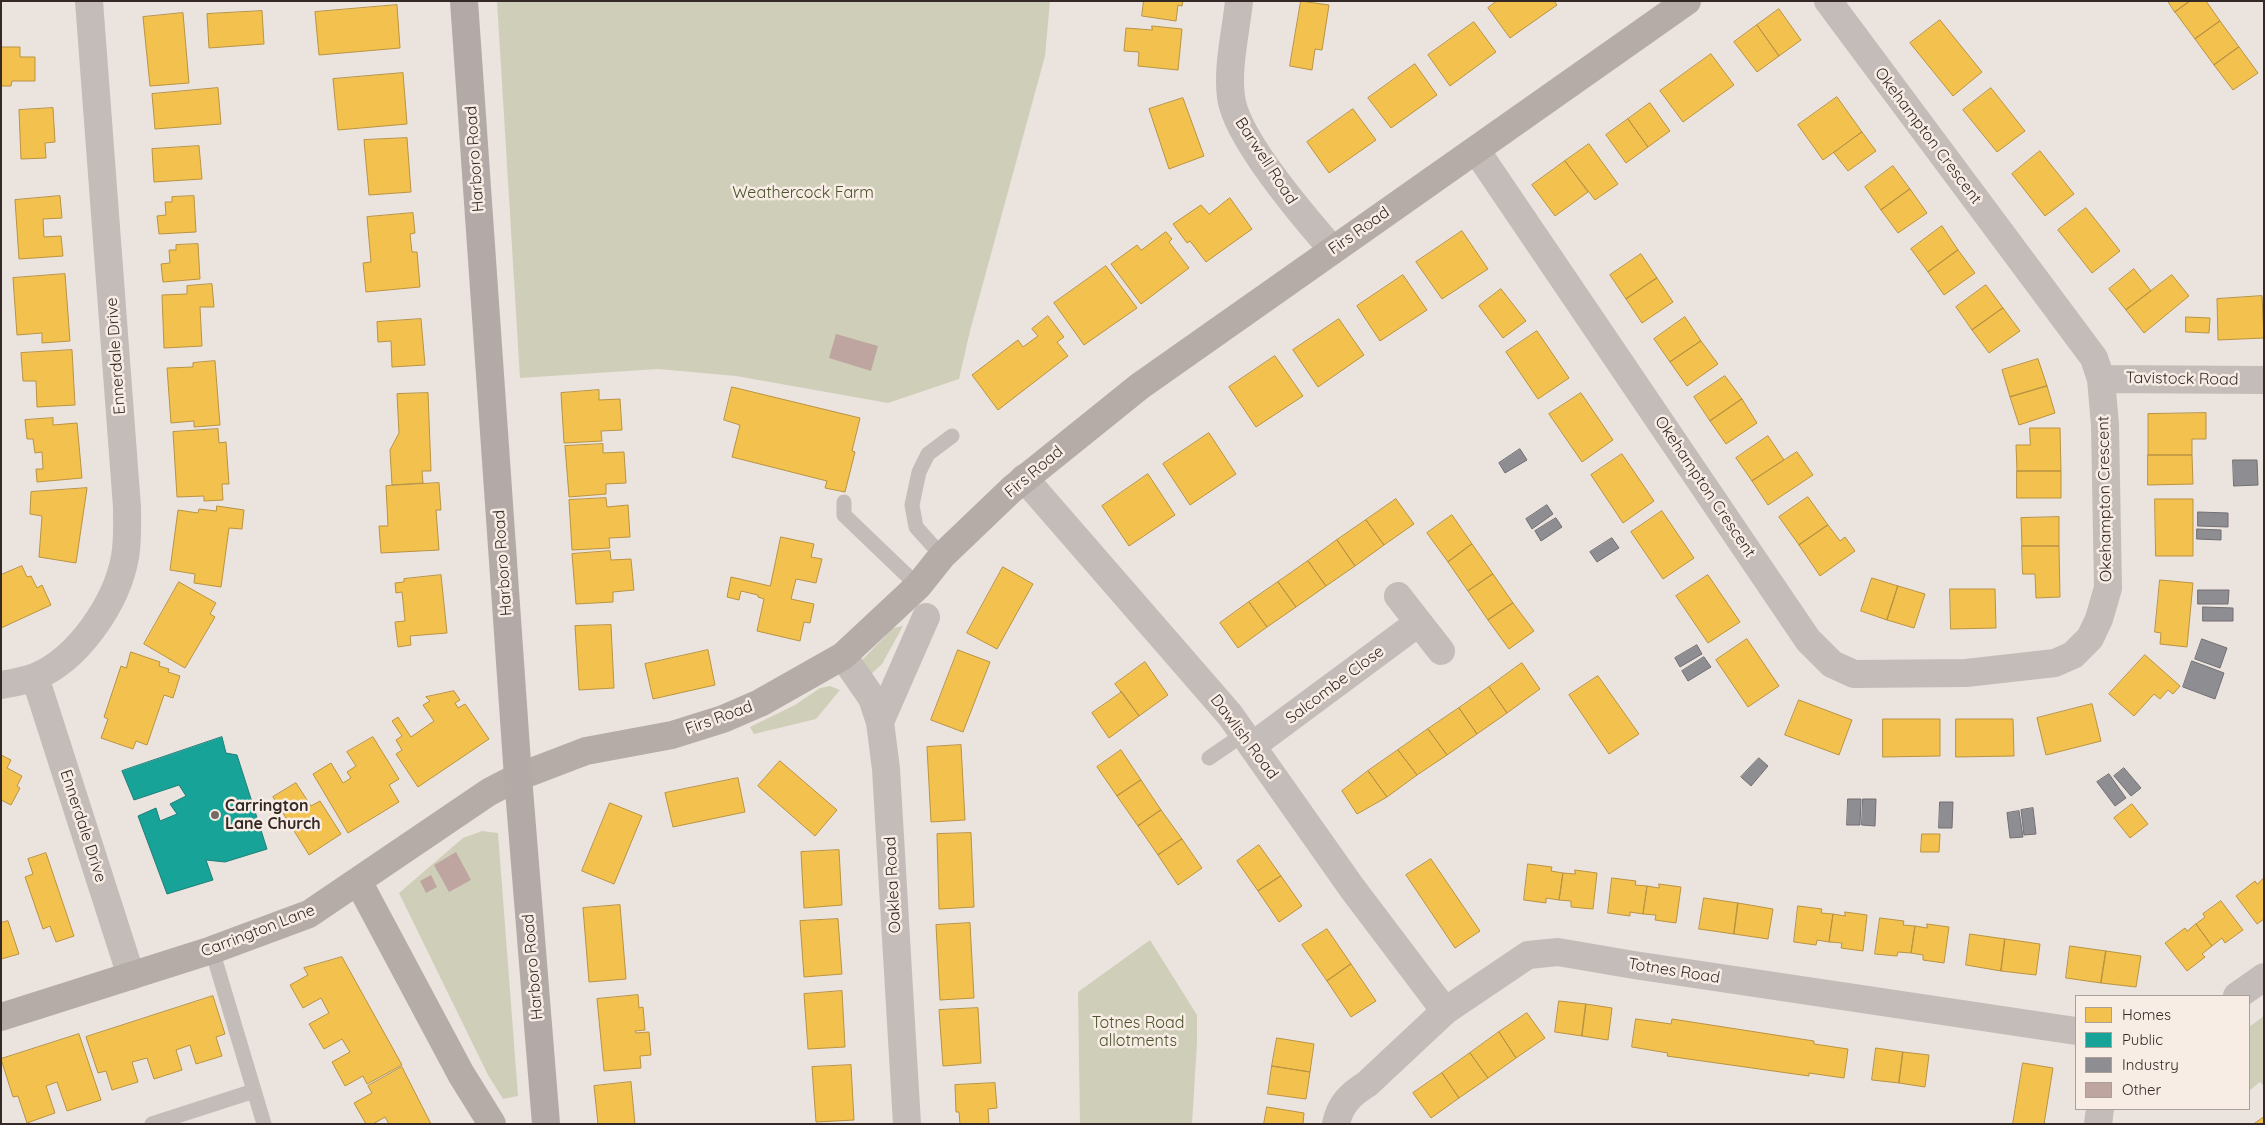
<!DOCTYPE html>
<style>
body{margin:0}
#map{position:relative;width:2265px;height:1125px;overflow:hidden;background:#ebe3de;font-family:Quicksand,sans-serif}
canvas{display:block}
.frame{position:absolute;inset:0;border:2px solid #342927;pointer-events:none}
.legend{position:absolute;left:2075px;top:995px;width:175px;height:115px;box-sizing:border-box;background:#f8ede5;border:1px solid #aa9f99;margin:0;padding:6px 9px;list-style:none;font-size:15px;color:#342927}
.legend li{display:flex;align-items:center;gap:10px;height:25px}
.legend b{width:25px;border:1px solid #aa9f99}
</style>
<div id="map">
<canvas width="2265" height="1125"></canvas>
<div class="frame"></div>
<ul class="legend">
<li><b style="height:14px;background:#f2c14e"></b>Homes</li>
<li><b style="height:14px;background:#17a398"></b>Public</li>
<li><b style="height:14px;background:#8d8d92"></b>Industry</li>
<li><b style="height:14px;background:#bea5a0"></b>Other</li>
</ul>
</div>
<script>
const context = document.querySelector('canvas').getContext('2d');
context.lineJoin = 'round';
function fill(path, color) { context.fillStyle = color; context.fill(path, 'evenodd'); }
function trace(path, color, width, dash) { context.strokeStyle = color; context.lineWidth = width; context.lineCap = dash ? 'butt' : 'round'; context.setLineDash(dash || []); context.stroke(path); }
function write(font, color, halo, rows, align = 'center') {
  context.font = font + ' Quicksand,sans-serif'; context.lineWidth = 5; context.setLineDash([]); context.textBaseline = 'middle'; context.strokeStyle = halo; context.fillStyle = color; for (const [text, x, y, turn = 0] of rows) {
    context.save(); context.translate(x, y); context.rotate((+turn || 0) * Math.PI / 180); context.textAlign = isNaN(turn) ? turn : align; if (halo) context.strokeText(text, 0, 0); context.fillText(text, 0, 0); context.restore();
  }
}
fill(new Path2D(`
 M497,1h553l-5,55 -75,275 -11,48 -71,24 -152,-27 -78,-7 -138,9z
 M903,626l-21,38 -12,11 -10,-3 3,-13 30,-31z
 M830,686l10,4 -24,29 -62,15 -4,-7 45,-22 25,-17z
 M482,831l16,2 20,263 -15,3 -15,-24 -89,-182 64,-55z
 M1150,940l47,75v28l-5,81h-112l-2,-132z
 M2264,1016v70l-4,-4 -11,9v-64z`), '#cfcfb9');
const homes = new Path2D(`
 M1144,1h39l-1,5 -4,-1 -2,16 -34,-5z
 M1301,1l28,4 -7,45 -7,-1 -3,21 -22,-4z
 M1497,1h57l3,4 -47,33 -22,-30z
 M2168,1h22l-15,11z
 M2190,1h16l14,20 -25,18 -20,-27z
 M397,5l3,43 -81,7 -4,-43z
 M1779,9l22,31 -22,16 -22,-31z
 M262,11l2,33 -55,4 -2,-34z
 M183,13l6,70 -39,3 -7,-69z
 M1940,20l42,52 -29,24 -43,-53z
 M2220,21l19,26 -25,18 -19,-26z
 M1474,22l22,30 -46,34 -22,-31z
 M1757,25l22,31 -22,16 -23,-30z
 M1152,26l30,3 -4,41 -40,-4 1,-14 -15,-1 2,-23 26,2z
 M1,47h19v10h15v24h-23l-1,5h-10z
 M2239,47l19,26 -25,17 -19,-25z
 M1711,54l23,31 -51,37 -23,-31z
 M1415,64l22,31 -46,33 -23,-30z
 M403,73l4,51 -69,6 -5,-51z
 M218,88l3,36 -66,5 -3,-35z
 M1991,88l34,43 -28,21 -34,-42z
 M1837,97l25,35 -39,28 -25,-35z
 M1183,98l21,58 -35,13 -20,-60z
 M1650,103l20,28 -22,16 -20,-28z
 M53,108l2,34 -10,1 1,15 -25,1 -2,-49z
 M1353,109l23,31 -47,33 -22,-31z
 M1628,119l20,28 -22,16 -20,-28z
 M1862,132l14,19 -28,20 -14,-18z
 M407,138l4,54 -42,3 -5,-55z
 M1589,144l29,40 -23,16 -30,-39z
 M199,146l3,33 -48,3 -2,-33z
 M2040,151l34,43 -29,22 -33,-42z
 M1565,161l23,31 -33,24 -23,-31z
 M1893,166l17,23 -29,21 -16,-23z
 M1910,189l17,24 -29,20 -17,-23z
 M60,196l2,22 -19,1 1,18 17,-1 2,20 -44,3 -4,-59z
 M194,196l2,36 -37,2 -2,-18 9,-1 -1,-13h7v-5z
 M1230,198l22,31 -46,33 -16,-21 -3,2 -14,-19 28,-19 8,9z
 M2086,208l34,43 -28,22 -34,-43z
 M413,213l2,20 -5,1 2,18h5l3,35 -54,5 -3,-29 8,-1 -4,-45z
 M1942,226l16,24 -30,22 -17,-23z
 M1462,231l26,38 -46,30 -26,-37z
 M1166,232l6,7 -3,3 20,26 -48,36 -30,-40 26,-19 4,5z
 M198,244l2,35 -37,3 -2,-18 9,-1 -1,-13h7v-5z
 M1958,250l17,23 -31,22 -16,-23z
 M1641,254l16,24 -31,21 -16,-24z
 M1106,266l31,42 -53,37 -30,-42z
 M2134,269l17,22 -25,19 -17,-21z
 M65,274l5,67 -28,2v-10l-25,2 -4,-57z
 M1403,275l24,35 -47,31 -23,-35z
 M2172,275l17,21 -45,37 -18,-23z
 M1657,278l16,24 -31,21 -16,-24z
 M212,284l2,23h-14l2,39 -38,2 -2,-53 25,-1v-8z
 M1986,285l17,23 -31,22 -16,-23z
 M1501,289l25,32 -23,17 -24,-32z
 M2262,296l2,42 -46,2 -1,-41z
 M2003,308l17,23 -31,22 -17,-23z
 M1048,316l16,21 -7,5 11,14 -70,54 -26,-35 46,-35 5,7 15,-11 -6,-7z
 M1685,317l16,24 -31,21 -16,-23z
 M2186,317l24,1 -1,15 -23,-1z
 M421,319l4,46 -33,2 -1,-26 -13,1 -1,-20z
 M1339,319l25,36 -46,32 -25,-37z
 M1537,331l32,47 -31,21 -32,-47z
 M1701,341l17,23 -31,22 -17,-24z
 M72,350l3,55 -38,2 -1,-26h-13l-2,-28z
 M1275,356l28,40 -47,31 -27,-40z
 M2038,359l9,27 -37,11 -8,-27z
 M215,361l5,64 -26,2v-6l-23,2 -4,-55 26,-1v-4z
 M1725,376l17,23 -32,22 -16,-24z
 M2047,386l8,27 -36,12 -9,-28z
 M732,387l128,31 -8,33 3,1 -10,40 -20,-4 2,-7 -95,-24 8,-32 -16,-5z
 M599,390v10l21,-1 2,31 -21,1 1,10 -38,2 -3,-50z
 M428,393l3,78h-9l1,12 -31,2 -2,-35 9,-17 -2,-39z
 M1581,393l32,47 -31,22 -33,-48z
 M1742,399l15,24 -31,21 -16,-23z
 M2206,413v26h-14v16h-44v-41z
 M53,418v7l24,-2 5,55 -45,4 -1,-13h7l-1,-17 -7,1 -2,-14h-6l-2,-19z
 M2030,428h30l1,43h-44l-1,-26h14z
 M218,429l1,14 7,-1 3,42h-7l1,16 -19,1v-5l-27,1 -4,-65z
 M1209,433l27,41 -46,31 -27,-41z
 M1768,436l16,24 -32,21 -16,-23z
 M603,444v9l21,-1 2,31 -20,1v10l-37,3 -4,-51z
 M1797,452l16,23 -45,30 -16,-24z
 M1622,454l32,47 -31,22 -32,-48z
 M2148,455h44l1,29 -45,1z
 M2017,471h44v27h-44z
 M1148,474l27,41 -46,31 -27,-40z
 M439,483l2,27h-5l3,40 -58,3 -2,-27h9l-2,-40z
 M87,488l-11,75 -37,-6 3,-41 -12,-2 1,-22z
 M1808,497l20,28 -29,20 -20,-28z
 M606,498l1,9 21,-2 2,32 -21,1 1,10 -38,2 -3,-50z
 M1396,499l18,25 -30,21 -18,-25z
 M2155,499h38v57h-37z
 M217,506l27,4 -2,19 -13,-1 -8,59 -27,-4 1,-9 -25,-4 8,-60 20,3 1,-4 17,2z
 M1662,511l32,47 -31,21 -32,-47z
 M1452,515l20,29 -24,18 -21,-29z
 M2059,517v29h-37l-1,-28z
 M1366,520l18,25 -29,21 -18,-26z
 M1828,525l12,16 5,-4 10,14 -35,25 -21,-31z
 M781,537l33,7 -3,13 11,2 -6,24 -20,-4 -5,20 23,5 -4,19 -6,-1 -4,19 -43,-10 7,-32 -6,-2v-2l-17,-4 -2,9 -12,-3 4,-20 39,9z
 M1337,540l18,26 -29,20 -18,-25z
 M1472,544l21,30 -25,17 -20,-29z
 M2022,546h37l1,51 -24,1 -1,-24h-12z
 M610,551l1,9 20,-1 3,31 -21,2v10l-37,2 -4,-50z
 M1308,561l18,25 -30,21 -18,-25z
 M22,566l5,11 4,-1 6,12 5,-3 9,20 -50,23v-53z
 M1003,567l30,17 -36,65 -30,-16z
 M1493,574l20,29 -25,17 -20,-29z
 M441,575l6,58 -37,3 1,9 -13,2 -3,-25 10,-1 -3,-29 -6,1 -1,-10 9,-1v-3z
 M1708,575l32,47 -32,21 -32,-47z
 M1872,578l26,8 -11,34 -26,-9z
 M2160,580l33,3 -6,64 -27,-3 1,-11 -6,-1z
 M179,582l37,21 -6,11 5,3 -30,51 -41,-24z
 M1278,582l18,25 -29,20 -18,-25z
 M1898,586l27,8 -11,34 -27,-8z
 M1950,589h45l1,39 -45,1z
 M1249,602l18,25 -29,21 -18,-25z
 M1513,603l21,28 -25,18 -21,-29z
 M611,625l3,63 -35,2 -4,-64z
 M1747,639l32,47 -31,21 -32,-47z
 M708,650l7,35 -62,14 -8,-35z
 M958,650l32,12 -27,70 -32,-12z
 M131,652l29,10 -1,4 10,3 -1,3 12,4 -7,22 -9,-3 -17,50 -11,-4 -3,8 -32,-11 7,-19 -4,-2 17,-51 5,2z
 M2145,655l35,31 -7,8 -5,-4 -8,9 -6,-5 -20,22 -25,-22z
 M1145,662l23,33 -29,21 -24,-32z
 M1522,663l18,26 -33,24 -18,-26z
 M1598,676l41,58 -30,20 -40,-59z
 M1489,687l18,26 -30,21 -18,-26z
 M454,691l6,9 -5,3 3,5 7,-4 24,35 -71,48 -22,-33 6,-4 -6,-10 6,-4 -10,-15 6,-4 13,20 23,-16 -11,-16 7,-4 -4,-4z
 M1122,692l17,24 -30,22 -17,-25z
 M1799,700l53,20 -13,35 -54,-20z
 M2092,704l9,37 -55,14 -9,-37z
 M1459,708l18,26 -30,21 -19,-26z
 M1883,719h57v37l-57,1z
 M1956,719h57l1,37 -58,1z
 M1428,729l19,26 -30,20 -19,-25z
 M373,737l26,42 -10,6 10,17 -51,31 -35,-59 18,-11 12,20 8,-5 -4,-6 9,-6 -9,-14z
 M961,745l4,75 -34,2 -4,-75z
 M1121,750l20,30 -24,16 -20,-29z
 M1398,750l19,25 -30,22 -19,-26z
 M1,755l10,5 -4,8 15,8 -5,10 3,2 -9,17 -10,-5z
 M780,761l57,49 -22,26 -57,-50z
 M1368,771l19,26 -30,17 -15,-23z
 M738,778l7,34 -72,15 -8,-34z
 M1141,780l20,30 -23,16 -21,-30z
 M296,783l15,23 9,-5 21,33 -32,21 -36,-58z
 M610,803l32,13 -28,68 -32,-13z
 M2132,804l16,20 -18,14 -16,-20z
 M1161,810l21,29 -24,16 -20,-29z
 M971,833l3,74 -35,2 -2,-75z
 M1922,834h18l-1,18h-18z
 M1182,839l20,29 -24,17 -20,-30z
 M1259,845l22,31 -23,15 -21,-30z
 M839,850l3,55 -38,3 -3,-56z
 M46,853l28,83 -18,6 -6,-16 -7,3 -18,-52 8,-3 -5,-15z
 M1431,859l49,72 -25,17 -49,-73z
 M1528,864l24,3 -1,4 12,2 -4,27 -13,-2v5l-22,-3z
 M1575,870l22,3 -4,36 -22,-2v-6l-12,-1 4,-27 12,1z
 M1281,876l21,30 -23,16 -21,-31z
 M1612,878l24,3 -1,4 12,1 -4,28 -13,-2v4l-22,-3z
 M2264,878v41l-7,5 -21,-28 19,-15 2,3z
 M1659,884l22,3 -5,36 -21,-3 1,-5 -13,-1 4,-28 12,2z
 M1704,898l34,5 -4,31 -35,-5z
 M2221,901l22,29 -18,13 -3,-5 -10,8 -16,-22 9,-7 -2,-3z
 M1738,903l35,6 -5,30 -34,-5z
 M620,905l6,74 -37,3 -6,-74z
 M1798,906l24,3 -1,4 12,1 -4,28 -12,-2 -1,5 -22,-3z
 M1845,912l22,3 -4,36 -22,-3 1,-5 -13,-1 4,-28 12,2z
 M1880,918l24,3 -1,4 12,1 -4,27 -13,-1 -1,4 -22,-2z
 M838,919l4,55 -38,3 -4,-56z
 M8,921l11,33 -18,5v-36z
 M970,923l4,75 -34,2 -4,-75z
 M1927,924l22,3 -5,36 -21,-3v-5l-12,-2 4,-27 12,2z
 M2196,924l16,22 -10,8 3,3 -18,14 -22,-28 20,-15 2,3z
 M1327,929l24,35 -24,17 -25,-36z
 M1970,934l35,5 -4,32 -35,-6z
 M2005,939l35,5 -4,31 -35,-4z
 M2070,946l36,5 -5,32 -35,-5z
 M2106,951l35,5 -5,31 -35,-4z
 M342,957l60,108 -35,19 -4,-8 -18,10 -13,-24 18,-10 -8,-13 -18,10 -15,-25 20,-11 -8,-15 -18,10 -13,-23 18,-10 -4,-7z
 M1351,964l25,37 -25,16 -24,-36z
 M842,991l3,56 -37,2 -4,-55z
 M638,995l1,13 4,-1 2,23 -10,1 1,2 13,-1 2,23 -11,1 1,12 -37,3 -7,-72z
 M213,996l12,38 -9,3 6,19 -26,8 -6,-19 -14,5 6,20 -28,9 -7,-21 -15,4 6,20 -26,8 -6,-19 -8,2 -12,-36z
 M1559,1001l27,3 -4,32 -27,-4z
 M1586,1004l26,4 -4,32 -26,-4z
 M978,1008l3,55 -38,3 -4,-56z
 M1527,1013l18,25 -29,20 -17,-26z
 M1636,1019l35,5 1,-5 142,22v3l34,5 -4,29 -35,-5v3l-142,-20 1,-3 -36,-6z
 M1499,1032l17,26 -28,20 -18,-25z
 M79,1034l22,66 -34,11 -10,-29 -11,4 9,27 -28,10 -9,-27 -5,1 -12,-38z
 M1277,1038l37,6 -4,28 -38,-6z
 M1876,1048l27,4 -4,31 -27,-3z
 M1903,1052l26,3 -4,32 -26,-4z
 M1470,1053l18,25 -29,20 -17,-25z
 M2023,1063l30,5 -9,56h-31z
 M851,1065l3,55 -38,2 -4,-55z
 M1272,1066l38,6 -4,27 -38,-5z
 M402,1067l29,57h-42l-4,-7 -12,7h-7l-12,-21 18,-10 -4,-7z
 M1442,1073l17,25 -28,20 -18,-25z
 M631,1082l4,42h-37l-4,-38z
 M995,1083l2,25 -9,1 1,15h-29l-1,-12h-3l-1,-27z
 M1267,1107l37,6 -1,11h-39z
 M2264,1117v7h-10z`);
fill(homes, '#f2c14e');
trace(homes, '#b99342', 1);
const public = new Path2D(`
 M222,737l4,16 11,2 30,94 -42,13 -19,-2 7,20 -46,14 -29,-78 18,-8 4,13 17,-7 -7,-10 16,-8 -7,-11 -45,15 -12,-29z`);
fill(public, '#17a398');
trace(public, '#207e76', 1);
const industry = new Path2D(`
 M1520,449l7,11 -22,13 -6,-10z
 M2233,460h24l1,25 -24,1z
 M1547,505l6,9 -21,15 -6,-10z
 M2198,512l30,1v14l-30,-1z
 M1556,518l6,9 -21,14 -6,-10z
 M2197,529l24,1v10l-24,-1z
 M1612,538l7,10 -22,14 -7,-10z
 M2198,590h31l-1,14h-30z
 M2203,607l30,1v13h-30z
 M2202,639l25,9 -7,20 -25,-9z
 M1697,645l5,9 -22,13 -5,-9z
 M1704,657l7,10 -23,14 -6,-10z
 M2192,661l32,12 -9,26 -32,-12z
 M1759,758l9,8 -17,20 -10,-9z
 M2124,768l17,20 -10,8 -17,-20z
 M2109,774l17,24 -11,8 -18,-24z
 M1848,799h13l-1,26h-13z
 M1863,799h13l-1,27 -13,-1z
 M1940,802h13l-1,26h-13z
 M2033,808l3,26 -12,1 -3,-25z
 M2019,811l4,26 -13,1 -3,-25z`);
fill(industry, '#8d8d92');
trace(industry, '#726f72', 1);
fill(new Path2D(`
 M836,334l42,12 -7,25 -42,-13z
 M456,852l15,28 -22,12 -15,-27z
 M431,875l6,12 -11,6 -6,-12z`), '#bea5a0');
trace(new Path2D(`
 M844,502v13l74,71
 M942,556l-26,-29 -4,-22 7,-33 9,-18 24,-18
 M1209,758l35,-24
 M212,950l52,174
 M152,1124l102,-33`), '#c4bcb8', 15);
trace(new Path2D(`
 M1239,1c-3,31 -12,65 -8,96 5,41 73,120 101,152
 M1476,150l332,490 24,24 22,10 112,-1 89,-10 18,-8 17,-17 9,-19 9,-31 -3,-163 -4,-46 -7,-21 -266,-357
 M2101,379l163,1
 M1024,478l206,237 122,173 93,123
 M1398,596l43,55
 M843,656l29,42 8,24 6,47 21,355
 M35,677l96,299
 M1,685c11,-2 24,-4 34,-8 44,-18 82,-75 90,-120 3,-17 2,-33 2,-50l-38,-506
 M880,722l46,-105
 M1252,746l166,-123
 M2237,996l27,-19
 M1336,1124c4,-20 15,-30 31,-40l78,-73 83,-56 30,-3 76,13 442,66
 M2098,1124l2,-15`), '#c4bcb8', 28);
trace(new Path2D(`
 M358,881l103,193 31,50
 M1,1017l211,-67 97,-36 180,-122 29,-15 68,-26 86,-16 51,-16 37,-16 83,-47 75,-70 24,-30 70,-67 128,-103 547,-385`), '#b5aca8', 28);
trace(new Path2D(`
 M464,1l54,776 28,347`), '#b3aaa7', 28);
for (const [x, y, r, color] of [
 [215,815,5,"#746a67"]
]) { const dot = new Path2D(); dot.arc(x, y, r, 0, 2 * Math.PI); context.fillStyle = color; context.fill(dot); trace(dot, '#f8ede5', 2); }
write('16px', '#342927', '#f8ede5', [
 ["Okehampton Crescent",1928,136,53],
 ["Harboro Road",475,159,-94],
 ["Barwell Road",1266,161,57],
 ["Firs Road",1359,231,-35],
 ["Ennerdale Drive",116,356,-94],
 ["Tavistock Road",2182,379,1],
 ["Firs Road",1034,472,-40],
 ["Okehampton Crescent",1705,487,56],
 ["Okehampton Crescent",2105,499,-91],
 ["Harboro Road",503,563,-94],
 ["Salcombe Close",1335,685,-37],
 ["Firs Road",719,718,-20],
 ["Dawlish Road",1244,737,53],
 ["Ennerdale Drive",83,826,72],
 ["Oaklea Road",893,885,-93],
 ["Carrington Lane",258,931,-21],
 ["Harboro Road",533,967,-95],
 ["Totnes Road",1674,971,9]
]);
write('16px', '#49522b', '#f8ede5', [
 ["Weathercock Farm",803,193],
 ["Totnes Road",1138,1023],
 ["allotments",1138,1041]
]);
write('bold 16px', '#342927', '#f8ede5', [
 ["Carrington",225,806],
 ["Lane Church",225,824]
], 'left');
</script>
